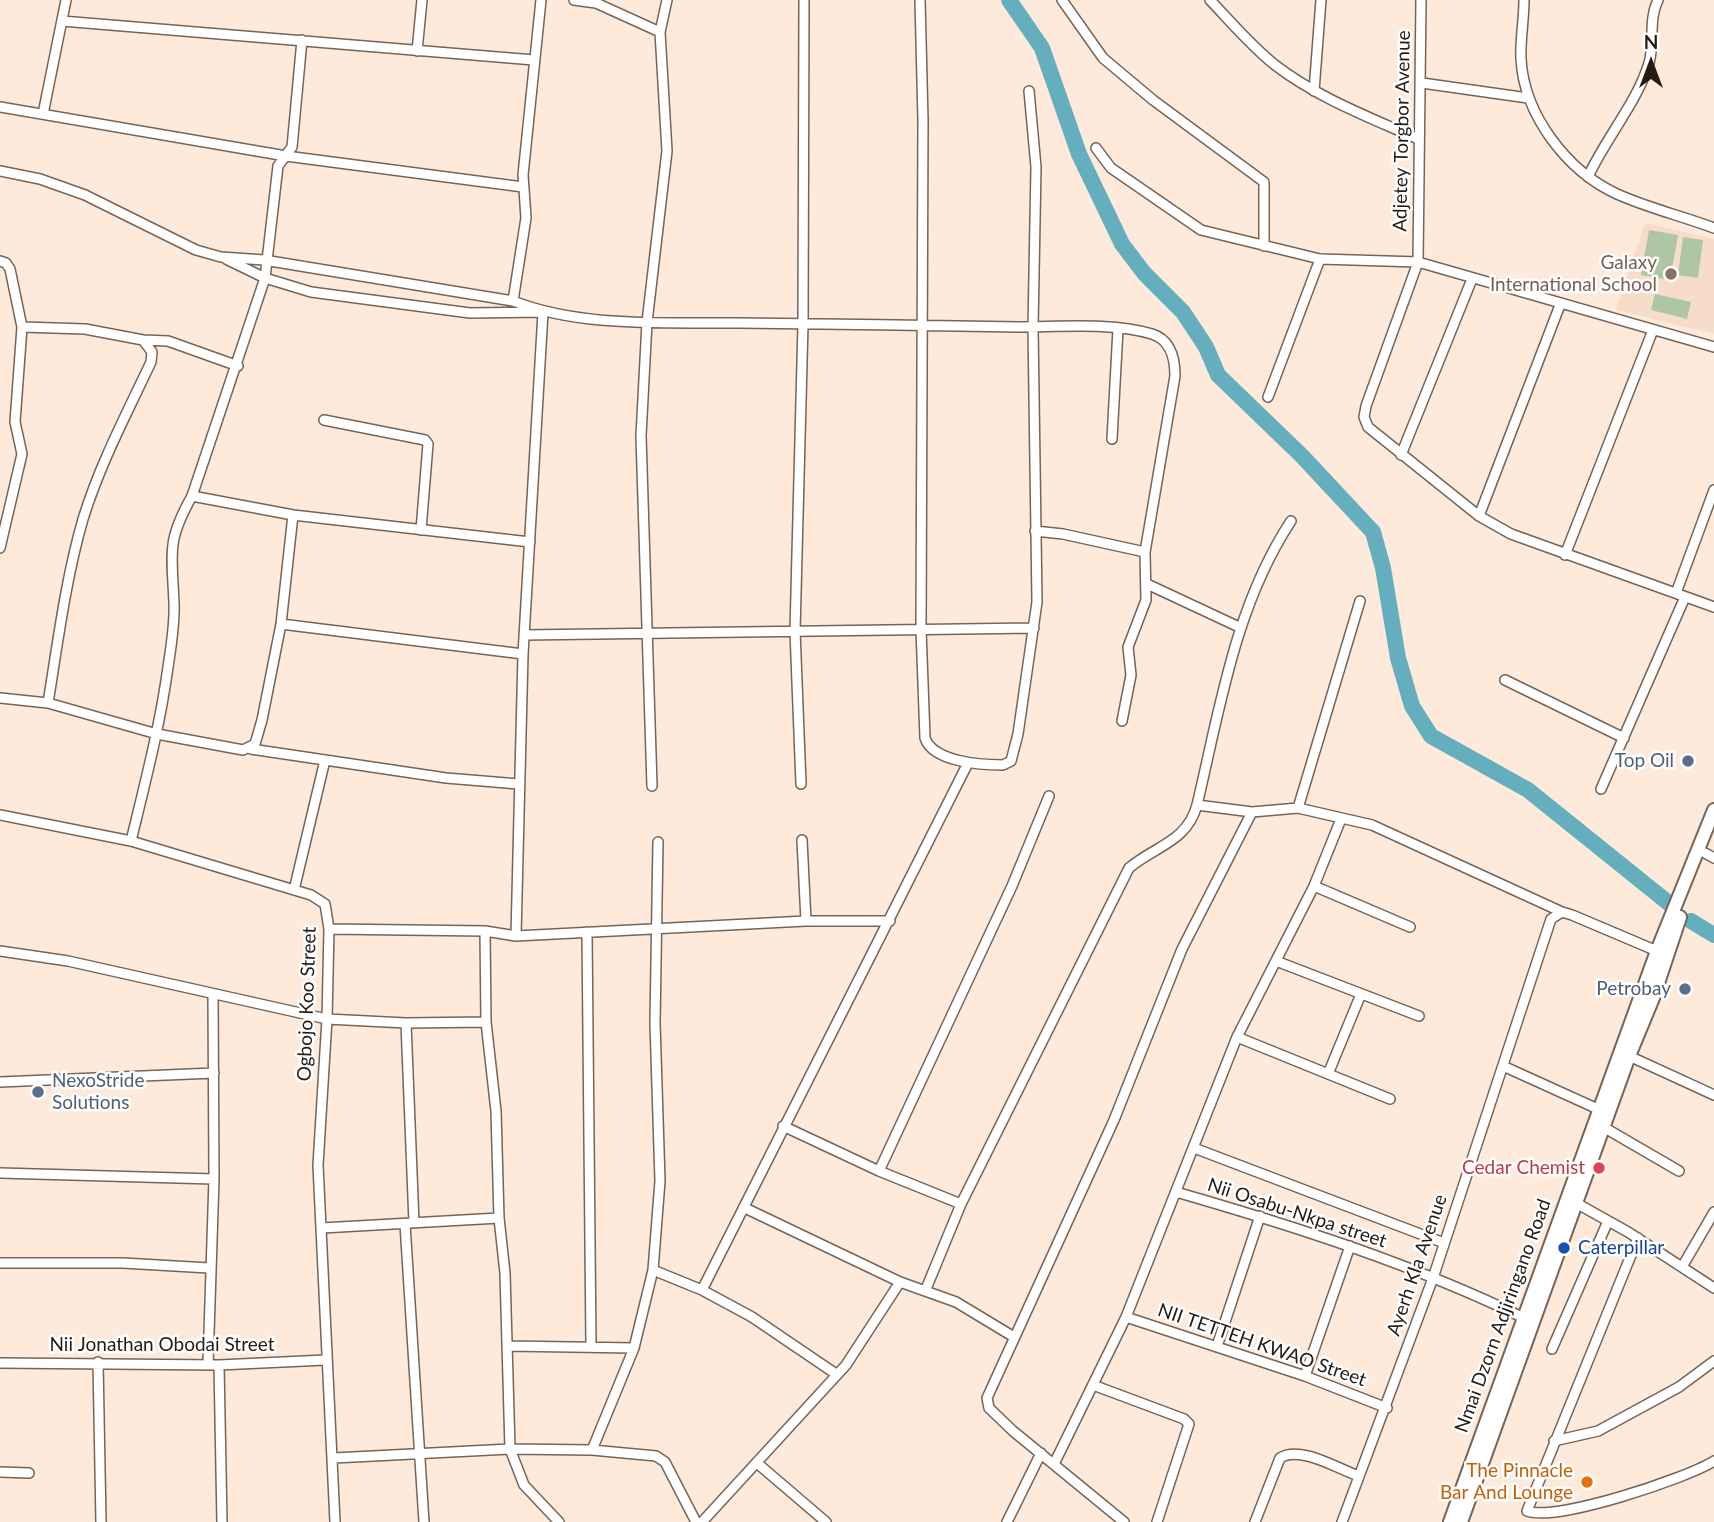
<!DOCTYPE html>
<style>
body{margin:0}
#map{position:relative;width:1714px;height:1522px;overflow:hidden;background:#feeadb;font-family:Lato,sans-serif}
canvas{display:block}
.north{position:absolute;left:1616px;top:28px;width:70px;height:70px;-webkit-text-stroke:5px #fff;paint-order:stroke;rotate:0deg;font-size:19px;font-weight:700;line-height:28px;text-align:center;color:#221b16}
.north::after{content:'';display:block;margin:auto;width:24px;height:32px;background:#221b16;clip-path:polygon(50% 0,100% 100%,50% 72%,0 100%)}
</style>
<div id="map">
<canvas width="1714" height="1522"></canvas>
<div class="north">N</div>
</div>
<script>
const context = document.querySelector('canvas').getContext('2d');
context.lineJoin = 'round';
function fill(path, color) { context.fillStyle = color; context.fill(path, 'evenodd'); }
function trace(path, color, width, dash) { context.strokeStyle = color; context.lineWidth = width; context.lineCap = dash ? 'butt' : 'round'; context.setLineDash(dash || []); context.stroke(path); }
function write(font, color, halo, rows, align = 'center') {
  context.font = font + ' Lato,sans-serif'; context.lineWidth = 5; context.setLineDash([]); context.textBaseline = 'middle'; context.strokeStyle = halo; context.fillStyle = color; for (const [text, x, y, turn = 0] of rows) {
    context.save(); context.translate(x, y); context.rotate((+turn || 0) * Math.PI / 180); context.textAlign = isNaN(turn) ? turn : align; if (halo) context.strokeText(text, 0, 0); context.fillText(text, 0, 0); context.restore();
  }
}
fill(new Path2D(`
 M1645,223l69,16v95l-98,-24z`), '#f7ddc9');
fill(new Path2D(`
 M1649,230l29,5 -8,45 -29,-5z
 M1683,237l20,3 -5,38 -20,-3z
 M1655,294l36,8 -4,17 -36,-9z`), '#aec6a4');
trace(new Path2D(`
 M1009,0l33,48 37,106 43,90 22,29 39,39 23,35 12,28 84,81 71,76 10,36 15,90 14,48 19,30 97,54 143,115
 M1691,921l23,14`), '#64aebe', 16);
const minor = new Path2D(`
 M574,0l22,3 64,29
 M920,0l3,120 -2,509 4,109c8,24 56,27 78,27l8,-4 7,-27 19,-132 -4,-275 3,-160 -7,-76
 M1062,0l41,58 50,42 111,82v64
 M1210,0c21,22 41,46 65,65 43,33 94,52 143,74
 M1421,0l-3,262 -52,144 -2,11 4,10 111,89 32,18 203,73
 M1524,0c0,20 -4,40 -3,59 3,56 46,112 96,135 31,14 65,22 97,34
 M62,21l472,39
 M417,51l5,-51
 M1422,83l106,15
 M1314,91l7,-91
 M0,107l286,49 237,31
 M43,114l23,-114
 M1096,148l15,20 90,62 119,29 98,3 296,85
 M0,171l40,8 45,16 111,55 25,7 43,3 249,41c69,27 152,21 226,22 93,1 187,2 280,4 40,0 95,-5 133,7 19,6 23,24 23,42l-30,176 1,48 -18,47 3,28 -9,46
 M1588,177c17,-38 49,-74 61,-114 6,-21 -1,-43 9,-63
 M226,259l39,19 46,14 159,21 73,-1 -20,342 -7,282
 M0,261l6,2 4,6 12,58 -7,95 7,32 -22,94
 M513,301l13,-83 -3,-43 18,-175
 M22,327l63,2 58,11 9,12 -1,10c-24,51 -51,102 -68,157 -17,59 -25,122 -35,184
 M143,340l25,1 70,25
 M1268,397l52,-138
 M324,420l101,20 3,4 -7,86
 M1112,439l6,-110
 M1401,455l71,-176
 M192,496l101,19 237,27
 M1479,516l81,-211
 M1035,531l28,3 82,18
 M1565,555l88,-225
 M1147,584l92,43
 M1676,593l38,-103
 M281,624l242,30
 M524,635l510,-7
 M1505,680l119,58
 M0,698l48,5 109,31 86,16 12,-6 7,-24 19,-96 12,-109
 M251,749l195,29 73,6
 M801,784l-6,-153 8,-307 1,-324
 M652,786l-11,-350 6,-114 20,-171 -7,-119 7,-32
 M1601,789l84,-192
 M1197,805c23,-97 38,-199 94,-284
 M1298,808l62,-207
 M0,815l131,26 180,54 14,9 4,25 -2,90 -9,146 17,357
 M802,840l4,81
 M131,841c14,-58 29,-115 37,-174 3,-20 7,-43 6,-64 -2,-50 -8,-61 18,-107l73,-218 13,-112 14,-19 10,-107
 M1705,853l9,5
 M1314,886l96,41
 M294,890l31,-130
 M329,929l156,2 31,5 290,-15h84
 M485,931l1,91 10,89 3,107 6,55 5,176 14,36 35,37
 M587,932l4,414
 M0,951l68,10 259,58 79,4
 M1276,961l143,55
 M1237,1037l153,62
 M1629,1056l85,39
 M1503,1066l97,44
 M1328,1074l33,-80
 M0,1082l214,-9
 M783,1126l96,45 82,33 -35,85
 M1605,1128l74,43
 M1194,1148l250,95
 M879,1171l133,-285 37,-90
 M0,1173l214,6
 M1176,1192c118,34 237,72 348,126
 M1576,1203l52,29 86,56
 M961,1204l168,-336c26,-22 58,-26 68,-63l55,7 46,-4 74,17 190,87
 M745,1208l155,74 56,20 58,35
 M414,1223l-8,-200 80,-1
 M405,1224l19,298
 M322,1228l177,-10
 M1638,1238l-111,273c29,11 158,-32 187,-50
 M0,1263h123l86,5
 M1682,1267l32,-55
 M653,1270l49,20 265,-525
 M702,1290l50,27 84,57
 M1126,1317l179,59 82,32
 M508,1346l126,2
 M1217,1346l43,-130
 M1552,1349l56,-128
 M98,1362l3,160
 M0,1363l219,2 106,-5
 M208,1364l6,-185 -1,-185
 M219,1365l3,157
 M1305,1376l45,-130
 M1093,1385l91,34 5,5 -32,98
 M1554,1441l44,-10 81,-44 35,-26
 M592,1450l42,-102 19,-78 7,-89 -5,-158 3,-181
 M334,1458l176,-9 82,1 64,6 9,6 31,60
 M1055,1462l71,-145 111,-280 77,-151 27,-67
 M757,1463l69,59
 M0,1472l29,1
 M702,1522l144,-157 54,-83
 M1007,1522l34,-69
 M1124,1522l-111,-91 -24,-23 -2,-10 127,-278 68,-171 70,-137
 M1255,1522l25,-64c20,-13 58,11 79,18
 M1342,1522l91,-244 118,-359 11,-7 10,3 85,36`);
const secondary = new Path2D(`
 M1450,1522l207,-571 57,-141
 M1461,1522l168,-466 24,-58 27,-81`);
trace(minor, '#756457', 12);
trace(secondary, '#756457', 16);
trace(minor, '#fff', 9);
trace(secondary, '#fff', 12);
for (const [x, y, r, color] of [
 [1671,274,7,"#8d6e63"],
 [1688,761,7,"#5c6f8a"],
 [1685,989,7,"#5c6f8a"],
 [38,1092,7,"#5c6f8a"],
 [1599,1168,7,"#e0444e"],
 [1564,1248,7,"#1a4fb4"],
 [1587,1482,7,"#e8710a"]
]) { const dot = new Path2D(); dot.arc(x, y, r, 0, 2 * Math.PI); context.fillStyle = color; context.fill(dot); trace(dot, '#fff', 2.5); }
write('19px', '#221b16', '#fff', [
 ["Adjetey Torgbor Avenue",1402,131,-89],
 ["Ogbojo Koo Street",307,1004,-88],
 ["Nii Osabu-Nkpa street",1297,1213,18],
 ["Ayerh Kla Avenue",1417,1265,-71],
 ["Nmai Dzorn Adjiringano Road",1503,1316,-70],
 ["Nii Jonathan Obodai Street",162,1345],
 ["NII TETTEH KWAO Street",1262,1345,19]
]);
write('19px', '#785e54', '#fff', [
 ["Galaxy",1657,263],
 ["International School",1657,285]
], 'right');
write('19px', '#4e5e75', '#fff', [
 ["Top Oil",1674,761],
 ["Petrobay",1671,989],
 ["NexoStride",52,1081,"left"],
 ["Solutions",52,1103,"left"]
], 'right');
write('19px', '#be3a42', '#fff', [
 ["Cedar Chemist",1585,1168]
], 'right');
write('19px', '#164399', '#fff', [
 ["Caterpillar",1578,1248]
], 'left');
write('19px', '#c56008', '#fff', [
 ["The Pinnacle",1573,1471],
 ["Bar And Lounge",1573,1493]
], 'right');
</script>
